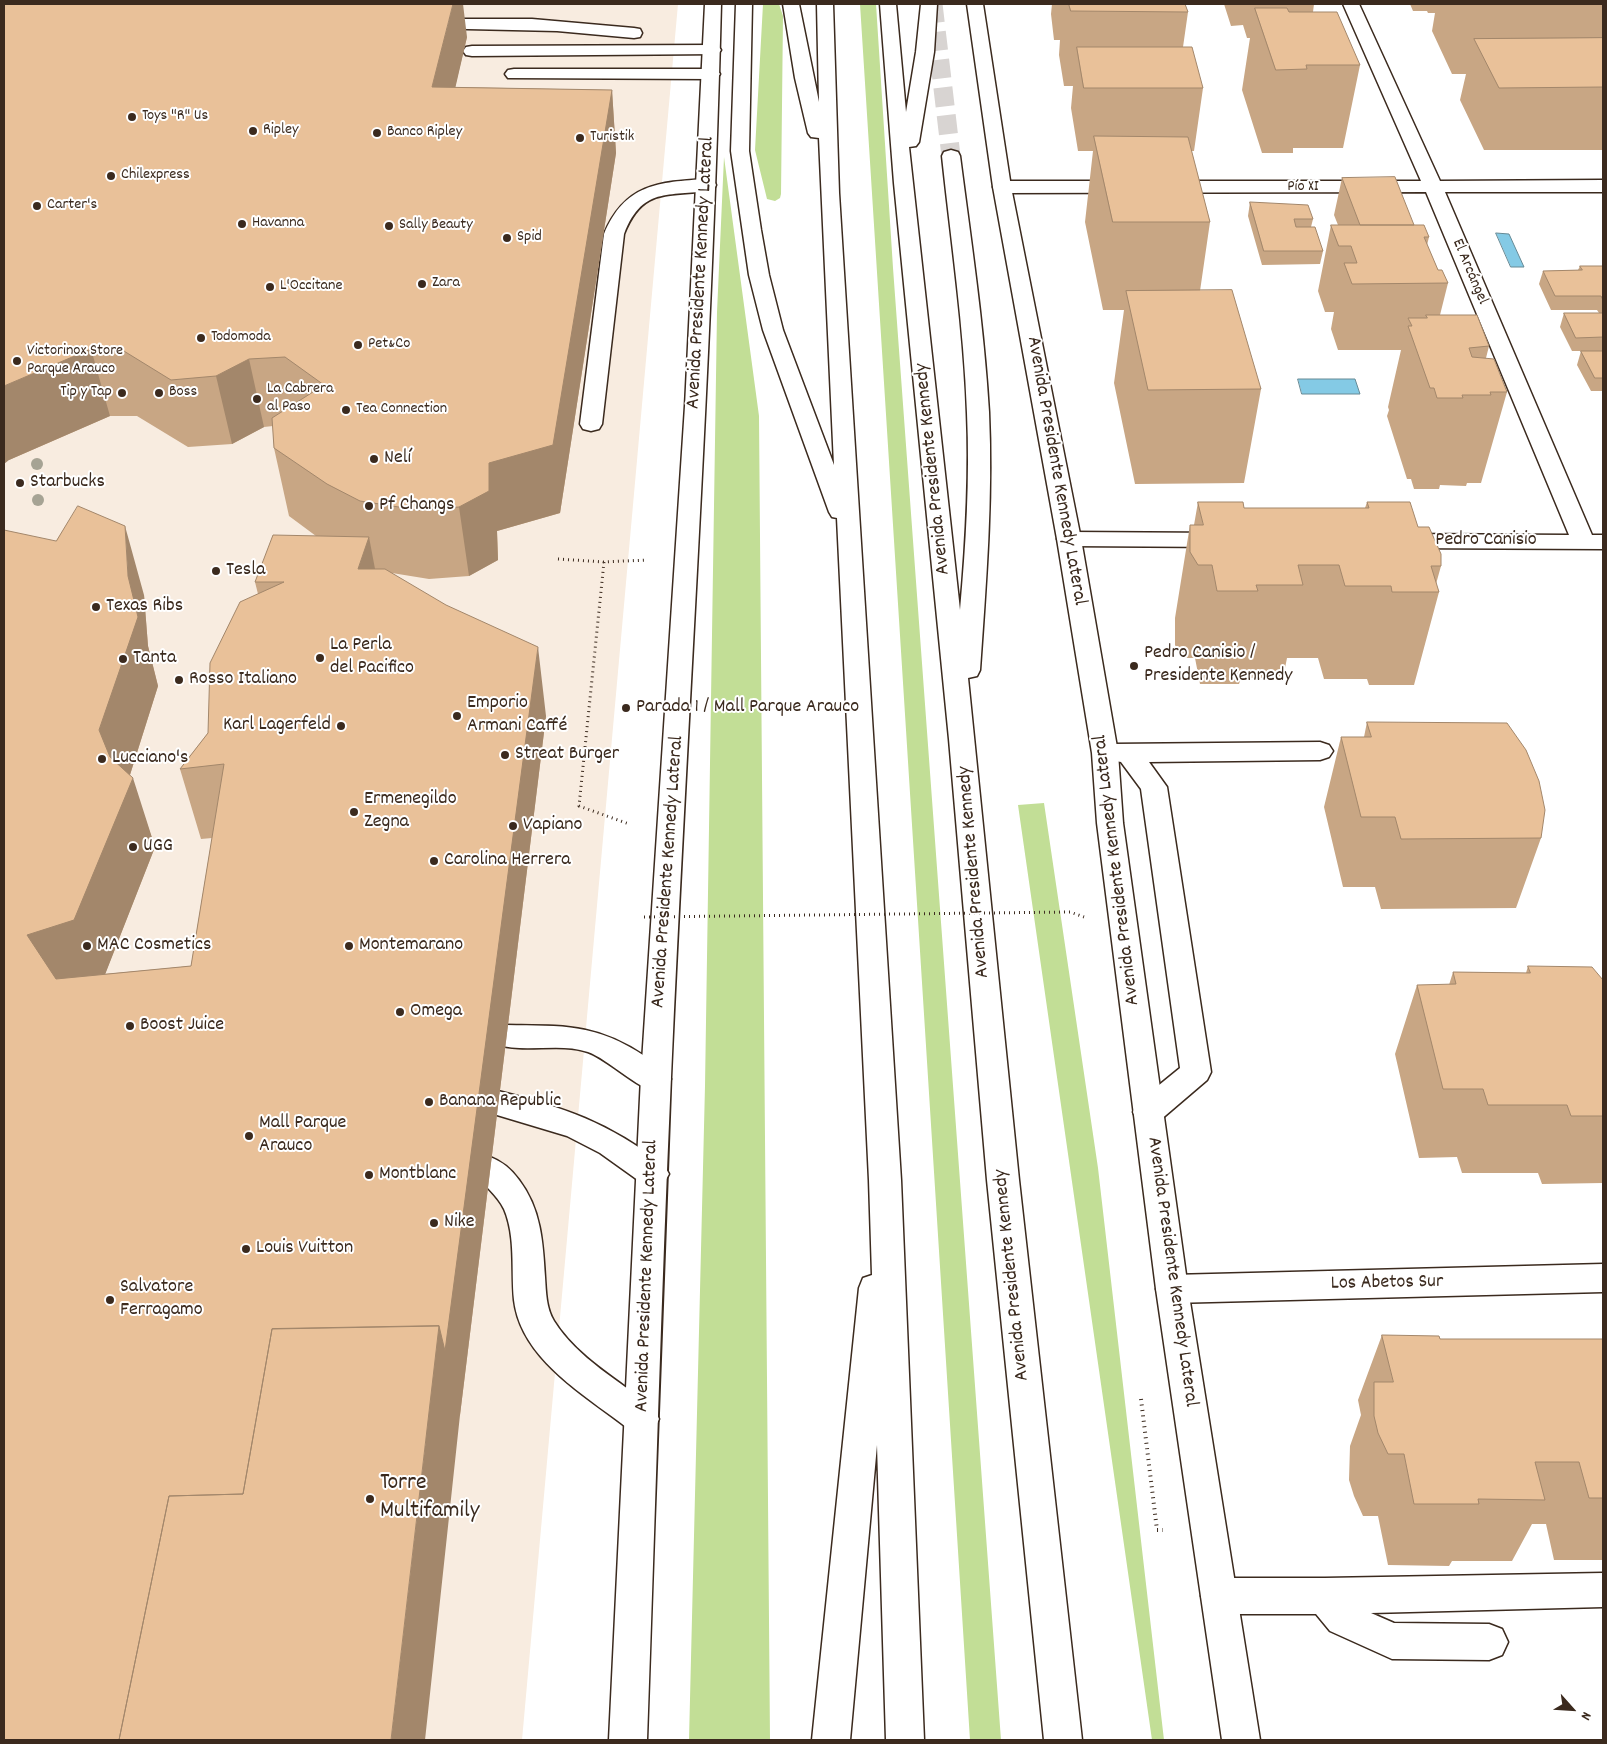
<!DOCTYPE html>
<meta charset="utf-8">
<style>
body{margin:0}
#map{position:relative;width:1607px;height:1744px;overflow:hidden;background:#fff;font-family:Dekko,sans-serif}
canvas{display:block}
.frame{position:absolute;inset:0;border:5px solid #3b2a1e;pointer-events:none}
.north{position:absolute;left:1547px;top:1684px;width:50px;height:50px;-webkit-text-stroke:4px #fff;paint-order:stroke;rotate:116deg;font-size:14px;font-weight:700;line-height:20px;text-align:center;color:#3b2a1e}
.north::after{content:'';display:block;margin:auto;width:18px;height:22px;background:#3b2a1e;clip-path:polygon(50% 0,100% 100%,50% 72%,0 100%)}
</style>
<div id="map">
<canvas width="1607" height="1744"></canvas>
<div class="frame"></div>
<div class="north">N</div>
</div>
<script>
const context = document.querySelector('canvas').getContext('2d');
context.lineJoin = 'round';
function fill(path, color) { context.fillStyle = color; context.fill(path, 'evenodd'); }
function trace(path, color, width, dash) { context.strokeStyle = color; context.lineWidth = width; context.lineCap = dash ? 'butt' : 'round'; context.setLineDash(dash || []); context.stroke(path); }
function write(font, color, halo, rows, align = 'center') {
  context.font = font + ' Dekko,sans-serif'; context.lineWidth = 4; context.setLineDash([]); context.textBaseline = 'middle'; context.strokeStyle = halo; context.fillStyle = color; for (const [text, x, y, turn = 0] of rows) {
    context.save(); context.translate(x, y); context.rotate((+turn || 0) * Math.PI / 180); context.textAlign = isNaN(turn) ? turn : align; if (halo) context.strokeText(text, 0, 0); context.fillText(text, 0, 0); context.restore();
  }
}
fill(new Path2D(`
 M222,4h456l-156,1736h-518v-1699z`), '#f8ece0');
fill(new Path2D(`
 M763,4h16l4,12 -2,178 -1,4 -5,3 -8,-2 -12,-49z
 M860,4h16l17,264 108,1472h-31z
 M724,157l35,259 11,1324h-81l16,-654 12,-774z
 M1044,803l54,365 66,572h-12l-134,-935z`), '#c2de96');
const water = new Path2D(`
 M1496,233l13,1 15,33h-13z
 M1298,379h57l5,15h-58z`);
fill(water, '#84cae5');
trace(water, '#678a95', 1);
trace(new Path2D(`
 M933,4l18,152`), '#d8d4d2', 19, [19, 9]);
const minor = new Path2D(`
 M1343,4h16l81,177 163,-1v12h-158l147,343h11v14l-205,-1 -8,-2 -4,-5 4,-5 8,-2 171,1 -143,-343 -424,1 -7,-2 -2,-4 2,-4 7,-2h419z
 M429,19h103l102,9 6,1 2,4 -2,4 -6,1 -77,-7 -134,-3 -2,-4 2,-4z
 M712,45l6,1 3,4 -3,4 -246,2 -6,-1 -3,-4 3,-4 6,-1z
 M514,69h197l6,1 3,4 -3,4 -6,1 -203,-1 -3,-4 3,-4z
 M707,179l7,2 2,4 -2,4c-42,10 -70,-6 -90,45l-22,190 -3,5 -8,2 -8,-2 -3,-5 24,-190c21,-50 54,-52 103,-55z
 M1069,532l156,1 8,2 4,5 -4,5 -8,2 -156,-1 -8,-2 -4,-5 4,-5z
 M1320,742l9,3 4,6 -4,6 -9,3 -171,2 18,25 44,285 -4,8 -48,41 -11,3 -11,-3 -4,-9 4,-9 43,-35 -39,-279 -20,-27 -16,-3 -4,-6 4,-6 9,-3z
 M506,1025c57,1 90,-2 140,32 10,6 19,11 25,22l-4,8c-4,1 -8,4 -11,4 -17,-1 -48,-32 -68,-39 -30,-10 -63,2 -92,-8l-5,-8 5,-8z
 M498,1091c68,17 109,31 166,74l5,9 -5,9 -11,4 -11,-4 -42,-30 -33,-17 -80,-24 -4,-9 4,-9z
 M490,1157c13,5 21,12 29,23 22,29 24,62 26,97 1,15 1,31 9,44 23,37 67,61 100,87l5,11 -5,11 -12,4 -12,-4c-43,-34 -109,-70 -116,-130 -3,-30 2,-63 -10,-91 -7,-15 -22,-24 -30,-39l5,-9z
 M1603,1264v28l-431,11 -12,-4 -4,-10 4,-10 12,-4z
 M1603,1573v34l-232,6 23,10 95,1 13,5 6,13 -6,13 -13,5 -97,-1 -62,-28 -14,-17h-97l-13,-6 -5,-12 5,-12 13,-6h106z`);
const major = new Path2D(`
 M705,4h16c-9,358 -34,715 -50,1073 -10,221 -16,442 -24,663h-38l32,-663 44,-671z
 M967,4h16l28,183 70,352 37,214 5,70 65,466 72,451h-38l-66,-451 -59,-466 -5,-70 -35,-214 -64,-352z`);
const highway = new Path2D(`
 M736,4h16l-3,147 12,79 8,45 14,55 51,135 -15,-327 -8,-1 -3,-4 -13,-55 -12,-74h16l20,98 -2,-98h16l6,189 62,987 23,560h-38l-9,-295 -27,295h-38l47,-452 4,-10 9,-3 -3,-95 -32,-662 -5,-1 -3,-5 -66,-182 -14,-55 -18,-124z
 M880,4h16l10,108 10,-60 5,-48h16l-3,48 -15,90 -3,4 -7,1 51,463c6,-66 10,-131 7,-197 -3,-86 -16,-172 -25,-257l2,-4 7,-2 7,2 2,4c11,85 24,170 29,256 4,87 -3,172 -9,258l-3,6 -9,2 51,502 63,560h-38l-57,-560 -38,-441 -55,-556z`);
trace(minor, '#3b2a1e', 3);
trace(major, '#3b2a1e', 3);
trace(highway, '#3b2a1e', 3);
trace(new Path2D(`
 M558,559l46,3 43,-2
 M604,562l-25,244 50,18`), '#3b2a1e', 3, [1, 4]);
trace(new Path2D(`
 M1141,1399l16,131h6`), '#3b2a1e', 4, [1, 4.5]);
fill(minor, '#fff');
fill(major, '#fff');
fill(highway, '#fff');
trace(new Path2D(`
 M644,917l426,-5 14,5`), '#3b2a1e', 3, [1, 4]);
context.fillStyle = '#a6a394';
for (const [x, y] of [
 [37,464],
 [38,500]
]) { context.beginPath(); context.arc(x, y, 6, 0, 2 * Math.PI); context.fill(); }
fill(new Path2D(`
 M4,4l463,33 -12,50 157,3 4,63 -56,360 -63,18 1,29 -29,16 -40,3 -37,-6 154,143 -86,699 -456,325 140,-1145 4,51 10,40 -28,89 25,72 -50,127 86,-8 21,-128 -11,1 -21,-70 28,-36 50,-139 -3,-12 61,-46 -27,-20 -15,-68 -1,-22 -9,1 -32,17 -44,3 -51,-31h-27l-101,44z
 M1052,4h133l3,8 -5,35 20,41 -9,63h-3l19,71 -10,69 61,98 -17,94 -109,1 -21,-101 10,-73h-21l-18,-88 8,-71h-15l-7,-43 2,-22h-9l-5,-31 1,-15h-6l-3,-26z
 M1224,4h90l-1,8 47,53 -17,83h-50v5h-31l-20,-63 8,-52h-3l-4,-13 -12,1z
 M1410,4h193v146h-119l-24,-50 6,-26h-14l-20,-43 3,-18h-7l-1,-2h-14z
 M1342,178l72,47 15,12 -2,8 11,25 10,13 -8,32 49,31 -3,12 21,34 -26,91h-14l-1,3 -26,-1 -1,4h-25l-3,-10h-4l-20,-63 2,-6 -1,-3 13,-57h-63l-7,-21 3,-17h-9l-7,-21 13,-66h7l-4,-10z
 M1250,202l63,17 -2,8 12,24 -3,13 -58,1 -14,-49z
 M1580,266h23v125h-12l-14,-26 4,-14h-9l-12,-24 4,-14h35l-2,-3h-46l-12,-26 4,-13 35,-1z
 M1198,502l46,6h121l2,-6 51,25 23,39 -5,18 3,8 -25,93h-45l-2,-6h-43l-6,-21h-31l-4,20h-42l-2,6h-39l-5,-26h-13l-7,-13v-27l15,-93h4z
 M1367,722l174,116 -25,70 -135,1 -6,-22h-32l-19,-80 17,-70h23z
 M1528,966l75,14v203l-61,1 -4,-11h-76l-5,-16 -38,1 -24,-104 22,-69h32l4,-13 73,1z
 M1382,1335l58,4h163v221h-49l-8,-36h-14l-20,37h-60l-3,5 -61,-1 -10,-49h-15l-9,-20 -5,-16 1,-34 11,-31 -3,-15z`), '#c8a684');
fill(new Path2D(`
 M453,4h10l4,33 -26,113 -9,-63z
 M612,90l4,63 -56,360 -63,18 1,29 -29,16 -10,-69 30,-44z
 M91,349l19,67 -101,44 -5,4v-78z
 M249,359l15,68 -32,17 -16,-68z
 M125,526l19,69 4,51 10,40 -36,114 -23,-70 29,-154z
 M369,537l13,69 -24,-37z
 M538,647l8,69 -86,699 -35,325h-34l48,-414z
 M133,778l22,69 -56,143 -45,14 -27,-69z`), '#a3876b');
const building = new Path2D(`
 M4,4h449l-21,83 180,3 -59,355 -64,18v28l-30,16 -41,3 -58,-9 -33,-17 -53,-36 -2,-30 52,-33 -39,-28 -36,2 -33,17 -45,4 -52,-32 -28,1 -87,37z
 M1069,4h116l3,8 -117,-1z
 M1255,8h32l2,4h48l23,53h-54l1,4 -31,1z
 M1603,38v49l-104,1 -25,-49z
 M1077,47h115l11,41h-119z
 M1094,136l94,1 22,85h-97z
 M1395,177l19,48h-54l-18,-47z
 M1250,202l58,3 5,14h-19l2,8h19l8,24h-59z
 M1331,225h93l5,12h-5l14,33h4l6,13 -96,1 -8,-21h13l-6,-17h-12z
 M1580,266h23v34l-2,-4h-46l-12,-25 39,-1z
 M1232,290l29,99 -113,1 -22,-99z
 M1564,313h39v24l-27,1z
 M1426,315h51l12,31 -20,2 3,9 22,2 13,33h-17l1,3h-29l1,3h-26l-3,-10h-4l-22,-62h4l-4,-8h19z
 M1581,351h22v27h-8z
 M1198,502h45l1,6h125l-2,-6h43l8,25h11l12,27v12h-10l8,26h-47l-1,-6h-46l-6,-21h-41l5,20h-47l2,6h-41l-5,-26h-14l-8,-13v-27h13z
 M78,506l47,20 3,50 10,41 -39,113 11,27 23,21 -59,142 -47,15 29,44 135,-13 33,-202 -44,5 28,-36 2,-70 30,-61 44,-20h-29l18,-47 96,2 -11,32h27l61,36 92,42 -93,704 -6,-25 -167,3 -29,165 -74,2 -50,244h-115v-1210l52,11z
 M1367,722l140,1 19,27 13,31 6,29 -4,28 -140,1 -6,-22h-34l-20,-80h30z
 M1528,966l64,1 11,13v136h-32l-4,-11h-79l-5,-16h-40l-26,-104 39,-1 -3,-12 77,1z
 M439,1326l-48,414h-272l50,-244 74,-2 29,-165z
 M1382,1335l57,1 1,3h163v159h-14l-10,-36h-44l10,38 -67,-1 1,5h-65l-10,-50h-16l-10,-21 -4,-17v-34h19z`);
fill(building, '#e9c199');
trace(building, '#a3876b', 1);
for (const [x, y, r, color] of [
 [132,117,5,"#3b2a1e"],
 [253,131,5,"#3b2a1e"],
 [377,133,5,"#3b2a1e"],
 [580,138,5,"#3b2a1e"],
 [111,176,5,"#3b2a1e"],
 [37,206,5,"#3b2a1e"],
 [242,224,5,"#3b2a1e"],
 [389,226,5,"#3b2a1e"],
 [507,238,5,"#3b2a1e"],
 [422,284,5,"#3b2a1e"],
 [270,287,5,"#3b2a1e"],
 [201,338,5,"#3b2a1e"],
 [358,345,5,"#3b2a1e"],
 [17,361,5,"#3b2a1e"],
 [122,393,5,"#3b2a1e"],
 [159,393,5,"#3b2a1e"],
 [257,399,5,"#3b2a1e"],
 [346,410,5,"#3b2a1e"],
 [374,459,5,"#3b2a1e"],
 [20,483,5,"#3b2a1e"],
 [369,506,5,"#3b2a1e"],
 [216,571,5,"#3b2a1e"],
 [96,607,5,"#3b2a1e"],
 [320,658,5,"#3b2a1e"],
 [123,659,5,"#3b2a1e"],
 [1134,666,5,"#3b2a1e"],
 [179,680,5,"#3b2a1e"],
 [626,708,5,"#3b2a1e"],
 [457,716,5,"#3b2a1e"],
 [341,726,5,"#3b2a1e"],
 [505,755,5,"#3b2a1e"],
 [102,759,5,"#3b2a1e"],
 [354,812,5,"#3b2a1e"],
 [513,826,5,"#3b2a1e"],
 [133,847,5,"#3b2a1e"],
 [434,861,5,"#3b2a1e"],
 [87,946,5,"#3b2a1e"],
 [349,946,5,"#3b2a1e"],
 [400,1012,5,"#3b2a1e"],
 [130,1026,5,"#3b2a1e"],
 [429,1102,5,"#3b2a1e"],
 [249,1136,5,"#3b2a1e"],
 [369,1175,5,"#3b2a1e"],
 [434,1223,5,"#3b2a1e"],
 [246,1249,5,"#3b2a1e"],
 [110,1300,5,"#3b2a1e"],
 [370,1499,5,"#3b2a1e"]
]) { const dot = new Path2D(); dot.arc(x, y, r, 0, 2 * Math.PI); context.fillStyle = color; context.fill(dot); trace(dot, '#fff', 2); }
write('16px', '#3b2a1e', '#fff', [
 ["Toys \"R\" Us",142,117],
 ["Ripley",263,131],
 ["Banco Ripley",387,133],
 ["Turistik",590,138],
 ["Chilexpress",121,176],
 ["Carter's",47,206],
 ["Havanna",252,224],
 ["Sally Beauty",399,226],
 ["Spid",517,238],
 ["Zara",432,284],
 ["L'Occitane",280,287],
 ["Todomoda",211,338],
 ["Pet&Co",368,345],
 ["Victorinox Store",27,352],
 ["Parque Arauco",27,370],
 ["La Cabrera",267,390],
 ["al Paso",267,408],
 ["Tip y Tap",112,393,"right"],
 ["Boss",169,393],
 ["Tea Connection",356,410]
], 'left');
write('16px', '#3b2a1e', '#fff', [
 ["Pío XI",1303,188],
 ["El Arcángel",1469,272,67]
]);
write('20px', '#3b2a1e', '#fff', [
 ["Avenida Presidente Kennedy Lateral",702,273,-87],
 ["Avenida Presidente Kennedy",934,469,-96],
 ["Avenida Presidente Kennedy Lateral",1055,471,80],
 ["Pedro Canisio",1486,541],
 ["Avenida Presidente Kennedy Lateral",1118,870,-97],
 ["Avenida Presidente Kennedy Lateral",669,872,-86],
 ["Avenida Presidente Kennedy",975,872,-95],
 ["Avenida Presidente Kennedy Lateral",1171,1272,82],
 ["Avenida Presidente Kennedy",1013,1275,-96],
 ["Avenida Presidente Kennedy Lateral",648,1276,-88],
 ["Los Abetos Sur",1387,1284,-1]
]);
write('20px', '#3b2a1e', '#fff', [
 ["Nelí",384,459],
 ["Starbucks",30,483],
 ["Pf Changs",379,506],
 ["Tesla",226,571],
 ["Texas Ribs",106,607],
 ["La Perla",330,646],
 ["del Pacifico",330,669],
 ["Pedro Canisio /",1144,654],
 ["Presidente Kennedy",1144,677],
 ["Tanta",133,659],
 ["Rosso Italiano",189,680],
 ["Emporio",467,704],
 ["Armani Caffé",467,727],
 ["Parada 1 / Mall Parque Arauco",636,708],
 ["Karl Lagerfeld",331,726,"right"],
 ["Streat Burger",515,755],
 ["Lucciano's",112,759],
 ["Ermenegildo",364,800],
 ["Zegna",364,823],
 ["Vapiano",523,826],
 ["UGG",143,847],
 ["Carolina Herrera",444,861],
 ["MAC Cosmetics",97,946],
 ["Montemarano",359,946],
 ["Omega",410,1012],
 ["Boost Juice",140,1026],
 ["Banana Republic",439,1102],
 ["Mall Parque",259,1124],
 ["Arauco",259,1147],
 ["Montblanc",379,1175],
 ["Nike",444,1223],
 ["Louis Vuitton",256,1249],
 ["Salvatore",120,1288],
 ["Ferragamo",120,1311]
], 'left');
write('24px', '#3b2a1e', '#fff', [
 ["Torre",380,1485],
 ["Multifamily",380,1513]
], 'left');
</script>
